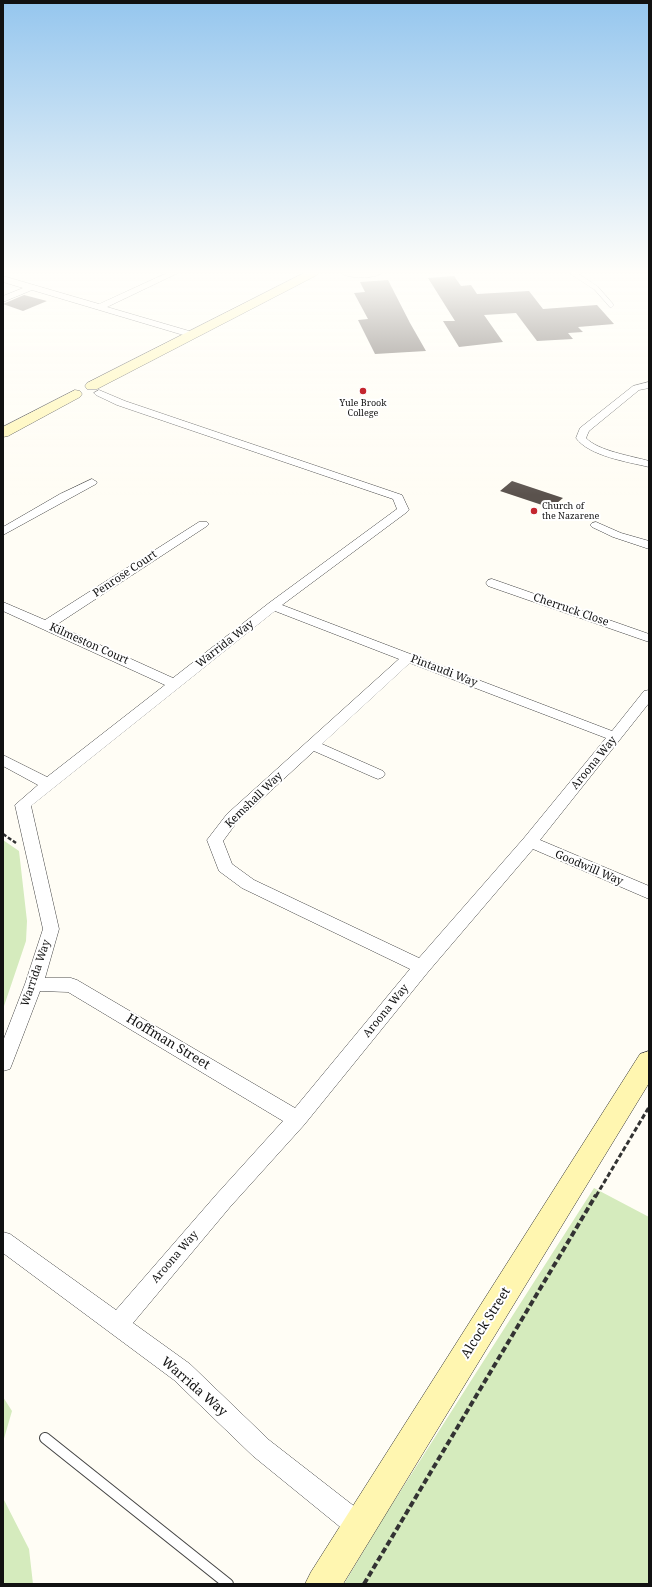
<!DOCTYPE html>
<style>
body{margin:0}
#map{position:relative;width:652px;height:1587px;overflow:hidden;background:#fffdf5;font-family:"Noto Serif",serif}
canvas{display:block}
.frame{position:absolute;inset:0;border:4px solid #111;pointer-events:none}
</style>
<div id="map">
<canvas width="652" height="1587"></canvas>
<div class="frame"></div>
</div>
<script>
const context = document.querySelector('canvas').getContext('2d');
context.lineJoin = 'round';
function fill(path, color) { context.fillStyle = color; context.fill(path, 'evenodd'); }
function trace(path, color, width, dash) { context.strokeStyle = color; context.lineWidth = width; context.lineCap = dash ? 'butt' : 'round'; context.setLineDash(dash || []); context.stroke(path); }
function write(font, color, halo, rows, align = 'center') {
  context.font = font + ' "Noto Serif",serif'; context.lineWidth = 4; context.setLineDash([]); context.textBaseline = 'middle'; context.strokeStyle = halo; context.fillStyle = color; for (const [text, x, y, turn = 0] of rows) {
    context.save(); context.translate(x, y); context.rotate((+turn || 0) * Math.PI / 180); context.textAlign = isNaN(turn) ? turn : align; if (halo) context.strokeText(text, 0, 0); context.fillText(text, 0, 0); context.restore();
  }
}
fill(new Path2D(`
 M3,840l16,11 8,70 -1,20 -23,68z
 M594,1188l55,29v367h-305l40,-67z
 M3,1397l9,14 -9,31z
 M3,1498l26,51 4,35h-30z`), '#d5ebbd');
fill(new Path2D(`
 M454,276l7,10 10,-1 6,9 52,-3 14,18 54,-4 17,19 -36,3 5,5 -15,1 5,6 -36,2 -21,-28 -32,2 19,27 -44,5 -16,-26h12l-27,-43z
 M388,280l22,43 16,28 -51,3 -17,-34 10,-1 -14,-26 11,-1 -5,-10z
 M24,295l23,6 -24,10 -20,-7z
 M512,481l51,17 -12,10 -51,-17z`), '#5a524d');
const serviceFar1 = new Path2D(`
 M573,273l23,15 15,17`);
const service = new Path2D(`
 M45,1438l183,146`);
const minor = new Path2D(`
 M167,273h11l-71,34 89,26 2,2 -2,2h-6l-158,-47 -29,12v-6l20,-8 -20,-6v-6l96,28z
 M341,273h41c-7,6 -35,6 -41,0z
 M649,382v6l-10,2 -50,41 -3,7c12,13 46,18 63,23v6c-21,-5 -60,-11 -73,-29l4,-10 53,-42z
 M99,390l26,11 277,94 7,15 -2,2 -125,93 330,126 32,-40 5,-1v13l-109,137 109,46v13l-116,-50 -105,123 -124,153 -74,82 -97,116 57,41 79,76 99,77 3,9 -3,9 -9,3 -9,-3 -97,-79 -79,-76 -171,-127v-21l7,2 106,76 100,-115 67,-74 -215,-129 -28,-1 -28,73 -2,5 -7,2v-30l22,-57 18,-55 -28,-124 23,-20 -35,-19v-11l44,22 118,-92 -162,-74v-9l42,18 154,-98h8l2,2 -2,2 -151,99 117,53 96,-75 128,-94 -4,-10 -276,-94 -21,-10 -2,-2zM275,611l124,48 -172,155 -20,26 12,31 23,17 168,81 -115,139 -218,-128 -6,-2h-26l14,-49 -28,-123zM410,663l196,75 -82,100 -105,120 -165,-78 -22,-16 -9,-23 14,-19 77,-71 59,26 5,2 5,-2 2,-3 -2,-3 -61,-27z
 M92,479l5,3 -1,2 -93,51v-8l57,-33z
 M596,522l25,11 28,8v8l-36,-12 -21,-10 -2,-2 2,-2z
 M492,579l157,55v8l-161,-56 -2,-3 2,-3z`);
const secondary = new Path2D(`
 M304,273h15l-2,2 -220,114h-10l-2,-3 2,-3z
 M75,390l5,1 2,3 -2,3 -72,39 -5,1v-10z
 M649,1051v32l-306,501h-38l6,-12 329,-518z`);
trace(serviceFar1, '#444', 5);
trace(service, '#444', 12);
trace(minor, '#444', 1);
trace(secondary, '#333', 1);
trace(new Path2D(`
 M3,834l13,9`), '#333', 2.5, [4, 2]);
trace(new Path2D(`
 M596,1196l53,-89`), '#333', 3, [5, 2.5]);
trace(new Path2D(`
 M364,1584l232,-389`), '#333', 4, [6, 3]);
trace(serviceFar1, '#fff', 4.5);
trace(service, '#fff', 10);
fill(minor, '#fff');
fill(secondary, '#fff6b0');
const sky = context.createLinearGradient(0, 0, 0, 495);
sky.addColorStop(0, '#95c6ee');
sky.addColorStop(0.55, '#fffefa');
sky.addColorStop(1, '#fffefa00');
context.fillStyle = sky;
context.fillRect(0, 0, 652, 495);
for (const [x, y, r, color] of [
 [363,391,4,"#c4262e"],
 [534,511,4,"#c4262e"]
]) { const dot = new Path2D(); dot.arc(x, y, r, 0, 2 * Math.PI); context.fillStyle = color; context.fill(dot); trace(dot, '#fff', 1.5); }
write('9px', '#111', '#fff', [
 ["Yule Brook",363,403],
 ["College",363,413],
 ["Church of",542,506,"left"],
 ["the Nazarene",542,516,"left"]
]);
write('11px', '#111', '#fff', [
 ["Penrose Court",125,574,-34],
 ["Cherruck Close",571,610,19],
 ["Kilmeston Court",89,644,24],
 ["Warrida Way",225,644,-38],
 ["Pintaudi Way",444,671,21],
 ["Aroona Way",594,763,-51],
 ["Kemshall Way",254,800,-44],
 ["Goodwill Way",589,868,23],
 ["Warrida Way",36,973,-71],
 ["Aroona Way",386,1011,-51],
 ["Aroona Way",175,1257,-49]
]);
write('13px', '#111', '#fff', [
 ["Hoffman Street",168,1042,31],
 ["Alcock Street",486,1323,-58],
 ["Warrida Way",194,1387,41]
]);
</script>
